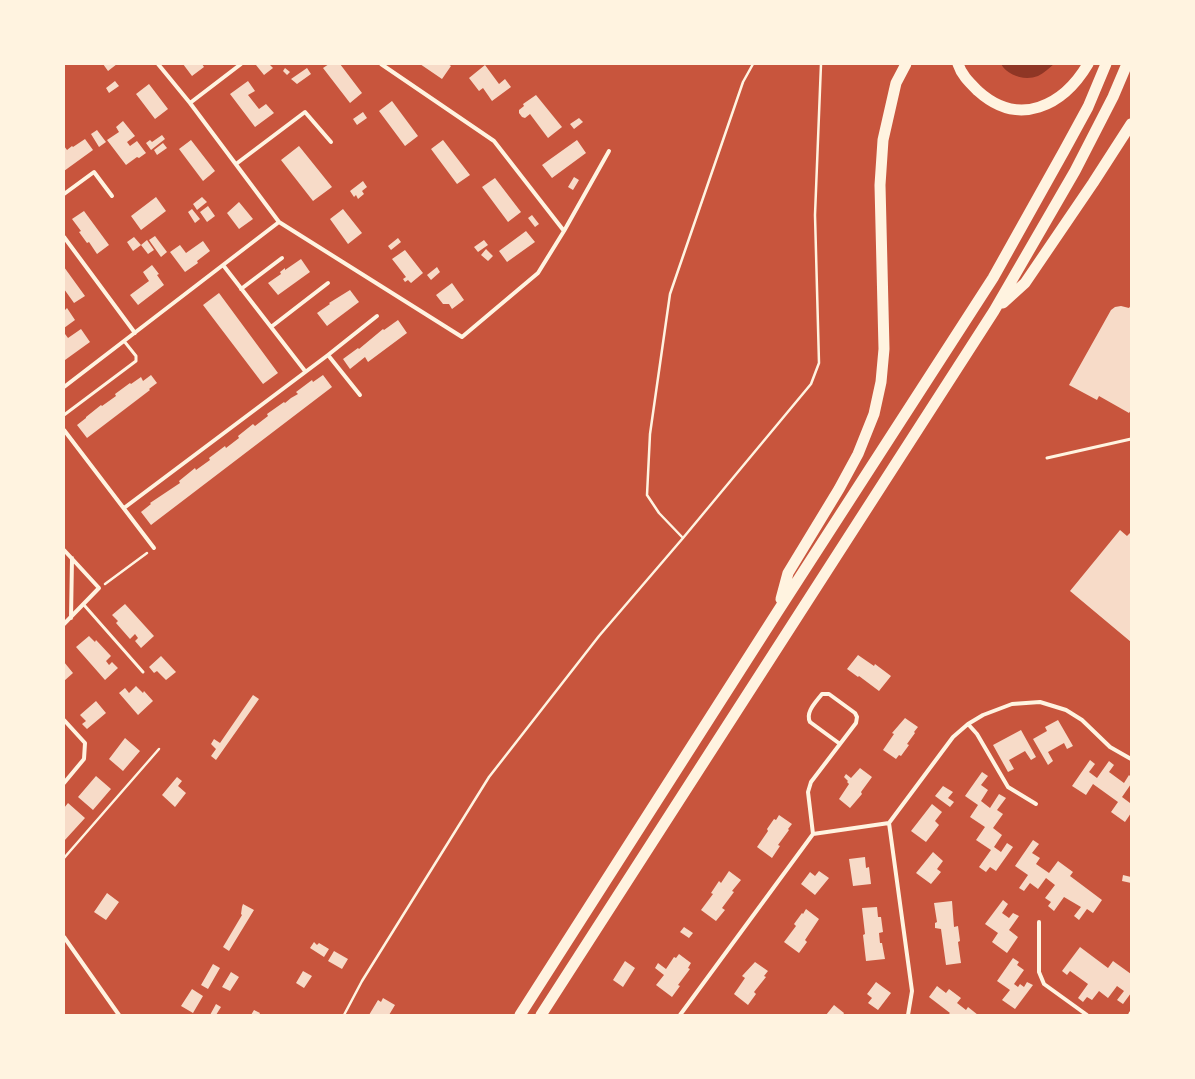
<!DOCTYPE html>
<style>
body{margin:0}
#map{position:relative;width:1195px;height:1079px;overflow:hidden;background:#c8553d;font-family:Montserrat,sans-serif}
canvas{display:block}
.frame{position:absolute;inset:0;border:65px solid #fff3e0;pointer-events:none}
</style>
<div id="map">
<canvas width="1195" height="1079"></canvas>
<div class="frame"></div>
</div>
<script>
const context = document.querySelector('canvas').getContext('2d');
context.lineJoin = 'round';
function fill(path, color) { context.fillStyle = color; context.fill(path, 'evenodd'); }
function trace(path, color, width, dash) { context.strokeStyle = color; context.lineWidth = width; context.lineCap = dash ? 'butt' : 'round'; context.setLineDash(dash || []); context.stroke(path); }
fill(new Path2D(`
 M1001,64h53c-5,4 -10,9 -16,12 -13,5 -30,0 -37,-12z`), '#8f3625');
fill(new Path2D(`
 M103,64h14l-9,7z
 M183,64h19l2,3 -12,9z
 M258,64h11l4,4 -9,7 -8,-10z
 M329,64h11l22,29 -12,10 -27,-35z
 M420,64h28l3,2 -9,13z
 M485,65l14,19 6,-5 6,8 -19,14 -9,-13 -4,3 -10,-13z
 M285,68l5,4 -3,3 -4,-4z
 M307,68l4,6 -14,10 -6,-5z
 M115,81l4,5 -10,7 -3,-5z
 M248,81l7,10 -7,4 11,14 7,-5 8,9 -19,14 -25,-33z
 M149,84l19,25 -13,10 -19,-25z
 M536,95l26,32 -14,11 -18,-24 -5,4 -3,-1 -3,-4v-3l5,-4 -1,-2z
 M392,101l26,35 -13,10 -26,-35z
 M363,112l4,6 -10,7 -4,-6z
 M579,118l4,4 -9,7 -4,-5z
 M123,121l12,15 -8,6 3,4 7,-5 9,12 -7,5 -2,-1 -11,8 -19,-25 12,-8 -3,-5z
 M97,130l9,12 -7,5 -8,-13z
 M162,135l3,4 -14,11 -5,-7 4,-3 2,2z
 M85,139l8,11 -29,21v-25l3,4 5,-4 1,1z
 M191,140l24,31 -12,10 -24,-32z
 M443,140l27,35 -13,9 -26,-35z
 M577,140l9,13 -34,25 -10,-13z
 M163,143l4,5 -10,7 -3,-5z
 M299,146l33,41 -19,14 -32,-41z
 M574,177l5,3 -6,10 -5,-3z
 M495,178l26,34 -13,10 -26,-35z
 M363,181l4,6 -5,4 2,3 -6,5 -2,-4 -2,2 -4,-6z
 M156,197l10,14 -25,19 -10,-14z
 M202,197l5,5 -10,8 -4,-6z
 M239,202l14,17 -14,10 -12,-16z
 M208,206l7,10 -8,6 -7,-10z
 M192,209l8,10 -5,4 -7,-11z
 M343,209l19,24 -14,11 -18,-25z
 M84,211l25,34 -12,9 -8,-12 -2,1 -8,-11 2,-1 -9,-12z
 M532,215l7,9 -4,3 -7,-9z
 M526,231l9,11 -28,20 -8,-11z
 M155,236l12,16 -6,5 -12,-17z
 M134,237l7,8 -8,6 -6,-9z
 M398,238l3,4 -10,8 -3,-4z
 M147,240l7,10 -6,4 -7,-9z
 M484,240l4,5 -10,7 -4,-5z
 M203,241l7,10 -13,10 1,2 -13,9 -15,-20 10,-7 6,8z
 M486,249l7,7 -5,5 -7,-6z
 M405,250l18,23 -12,10 -3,-3 -3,2 -2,-3 3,-2 -14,-18z
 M301,259l9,13 -32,23 -10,-12 13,-9 -1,-2 5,-4v2z
 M152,265l7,9 -2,1 7,10 -26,20 -8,-10 19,-14 -6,-9z
 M64,267l21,29 -11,7 -10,-14z
 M437,267l3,5 -9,8 -4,-5z
 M452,283l12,17 -12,9 -3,-5h-6l-7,-9z
 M350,290l9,12 -32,24 -10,-13 13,-9 -1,-1z
 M219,293l59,80 -15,11 -60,-79z
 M1131,305v105l-2,3 -30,-17 -2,4 -28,-15 42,-75 4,-3 6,-1 8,2z
 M67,308l8,12 -11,8v-17z
 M398,320l9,13 -39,29 -3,-5 -15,12 -7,-10 15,-11 1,1 24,-20 1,1z
 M81,329l9,13 -25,18 -1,-25 1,-1 3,4z
 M151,375l6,8 -8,6 1,1 -63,48 -10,-13 9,-7v-1l15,-12 1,1 14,-10 -1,-2 15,-11 1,1 10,-7 2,4z
 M323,375l9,12 -181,138 -10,-13 10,-8 -1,-1 30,-20 -1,-2 16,-13 1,2 14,-10 -1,-2 16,-12 1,2 13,-10 -1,-2 15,-12 2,2 13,-10 -1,-2 17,-12 1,1 6,-5 7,-4 -2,-2 16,-12 1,2z
 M1120,530l7,6 4,-4v110l-61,-51z
 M125,604l29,32 -13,12 -6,-7 3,-3 -3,-4 -5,5 -14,-16 2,-2 -6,-6z
 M89,636l6,6 1,-2 15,16 -5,5 3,4 3,-3 6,6 -13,12 -29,-33z
 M858,655l16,11 1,-2 16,12 -12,15 -20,-15 -1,1 -11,-8z
 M161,656l15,16 -10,8 -9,-9 -3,2 -5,-6z
 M64,662l9,11 -9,8z
 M136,686l7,7 1,-2 9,10 -15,14 -19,-22 6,-5 4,5z
 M253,695l6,4 -43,61 -5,-4 5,-7 -5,-5 3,-5 6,4z
 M96,701l10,12 -19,16 -5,-5 4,-3 -6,-6z
 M905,718l13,9 -4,5 1,1 -8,11 2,1 -8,11 -2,-1 -3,4 -13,-9 11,-16 -2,-1z
 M1058,720l15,26 -6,3 -3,-6 -16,9 5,9 -5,4 -15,-26 14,-8 -2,-4z
 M1021,730l15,27 -5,3 -6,-9 -16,9 5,9 -6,3 -15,-27z
 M125,738l15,13 -17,20 -14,-12z
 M1090,760l5,4 -6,8 8,6 12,-17 5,4 -5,7 15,11 5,-8 2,2v7l-9,13 8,6 1,-2v12l-6,9 -14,-10 7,-10 -25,-18 -7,11 -14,-9z
 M860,768l12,9 -11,15 1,2 -12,14 -11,-9 10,-15 -2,-2 1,-1 -4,-4 2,-3 5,4z
 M982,772l6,4 -7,9 7,5 -7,11 9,7 9,-14 7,4 -9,12 6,4 -10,14 9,7 -8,12 7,5 6,-9 6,4 -17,24 -6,-4 -4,5 -7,-5 12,-17 -15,-10 9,-13 -15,-10 8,-12 -13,-9z
 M96,776l15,13 -18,21 -15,-13z
 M177,777l5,4 -4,5 8,7 -11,14 -13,-12z
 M943,786l10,6 -5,6 6,4 -4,5 -15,-11z
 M68,803l17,15 -21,23v-33z
 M932,804l10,8 -7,9 4,4 -13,17 -15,-11z
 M779,815l13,9 -4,5 1,1 -11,15 2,1 -8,12 -15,-11 11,-16 -1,-2 7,-10 2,1z
 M1033,840l6,4 -7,9 8,5 -4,6 13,9 9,-12 15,11 -3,4 32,24 -9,13 -6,-4 -8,11 -5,-4 7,-9 -17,-10 -10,14 -6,-5 3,-4 -6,-4 10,-13 -9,-7 -8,11 -8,-6 -6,8 -5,-3 9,-13 -13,-9z
 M933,852l10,9 -6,8 4,3 -10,12 -15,-11z
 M865,857l1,11 3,-1 2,17 -18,2 -4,-27z
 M729,871l12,9 -9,11 2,1 -12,16 3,2 -9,11 -15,-11 12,-16 -2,-1 8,-12 2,2z
 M819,871l10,7 -14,17 -14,-11 9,-12 5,4z
 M1123,875l8,2v6l-9,-2z
 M107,893l12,9 -13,18 -12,-8z
 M1003,900l5,4 -6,9 7,5 4,-5 6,3 -10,14 9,7 -11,16 -15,-11 6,-9 -13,-9z
 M952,901l2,26 4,-1 2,15 -2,1 3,21 -15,2 -5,-36 -6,-1v-5l2,-1 -3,-19z
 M243,904l11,6 -25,41 -6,-4 19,-32 -1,-1 1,-7z
 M877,907l1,10h3l2,15 -4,1 1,10h2l3,16 -19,2 -3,-26 2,-1 -3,-26z
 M806,909l13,10 -14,21 2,2 -8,11 -15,-11 12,-16 -2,-2 8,-11 1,1z
 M684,927l9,6 -4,5 -9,-6z
 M314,942l3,3 2,-2 10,6 -5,8 -14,-9z
 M1080,947l28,21 5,-7 18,13v19l-8,11 -6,-4 7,-9 -7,-5 -9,12 -9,-7 -7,9 -5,-3 -4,5 -5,-4 10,-14 -18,-13 -3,4 -5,-4z
 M334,951l14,8 -6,10 -14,-8z
 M679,954l12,9 -3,5 2,1 -12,16 2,1 -8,11 -16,-12 8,-10 -9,-7 3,-5 8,6 8,-12 2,1z
 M1013,958l6,4 -2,3 7,5 -10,14 4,3 2,-3 4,3 3,-5 6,3 -18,24 -13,-9 8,-10 -13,-9z
 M625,961l10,7 -12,19 -10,-7z
 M755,962l13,9 -4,5 2,1 -12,15 2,2 -8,11 -14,-11 11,-16 -3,-2z
 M213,964l7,4 -12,21 -7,-4z
 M303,971l9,5 -8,12 -8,-5z
 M231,972l8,5 -9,14 -8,-4z
 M876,982l15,11 -13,17 -10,-7 4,-5 -5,-4z
 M937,986l9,7 3,-4 12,9 -4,5 9,7 2,-3 10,8h-30l2,-2 -21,-16z
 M192,989l11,7 -10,17 -12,-7z
 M383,998l12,7 -6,10h-20l9,-15 3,2z
 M216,1004l5,3 -5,8h-6z
 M834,1005l10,8 -1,2h-17z
 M254,1010l6,3 -1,2h-8z`), '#f7dbc8');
trace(new Path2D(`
 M683,538l-24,-25 -12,-18 3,-61 20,-140 73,-212 10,-18
 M105,584l42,-31
 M64,858l95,-109
 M344,1015l18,-34 127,-204 110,-141 84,-98 128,-154 8,-21 -4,-148 6,-151`), '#fff3e0', 2.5);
trace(new Path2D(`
 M64,415l72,-54v-5l-12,-15
 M1047,458l84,-19
 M84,605l59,67`), '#fff3e0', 3);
trace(new Path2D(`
 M158,64l32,39 89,119 183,115 76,-64 26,-42 45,-80
 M381,64l113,77 70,90
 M190,103l51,-39
 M236,164l69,-52 26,30
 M64,194l30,-22 18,24
 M64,237l71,96
 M223,265l82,106
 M241,289l41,-31
 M271,327l57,-44
 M328,355l49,-39
 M64,387l215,-165
 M64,430l90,118
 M124,508l204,-153 32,40
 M64,550l35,38 -35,36
 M71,618l1,-60
 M64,720l21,23 -1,16 -20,24
 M968,724l9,10 31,53 28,17
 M889,823l64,-86 15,-13 15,-9 29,-11 28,-2 26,8 16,10 28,27 21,12
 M889,823l23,168 -4,24
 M813,834l-5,-42 3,-10 45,-59 1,-6 -2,-4 -26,-19h-7c-6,8 -17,18 -12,28l30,22
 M1039,922v50l5,12 43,31
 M64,937l55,78
 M680,1015l133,-181 76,-11
 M1130,1015l1,-2`), '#fff3e0', 4);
trace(new Path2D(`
 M958,64c4,12 12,19 20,27 41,37 85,15 110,-27
 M1003,303l22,-20 68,-100 38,-59
 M781,599l7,-26 51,-84 19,-35 16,-40 7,-32 3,-33 -4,-164 3,-45 13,-57 10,-19
 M520,1015l258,-404 215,-333 71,-127 24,-44 18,-43
 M541,1015l453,-704 81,-140 38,-74 14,-33`), '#fff3e0', 11);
</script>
